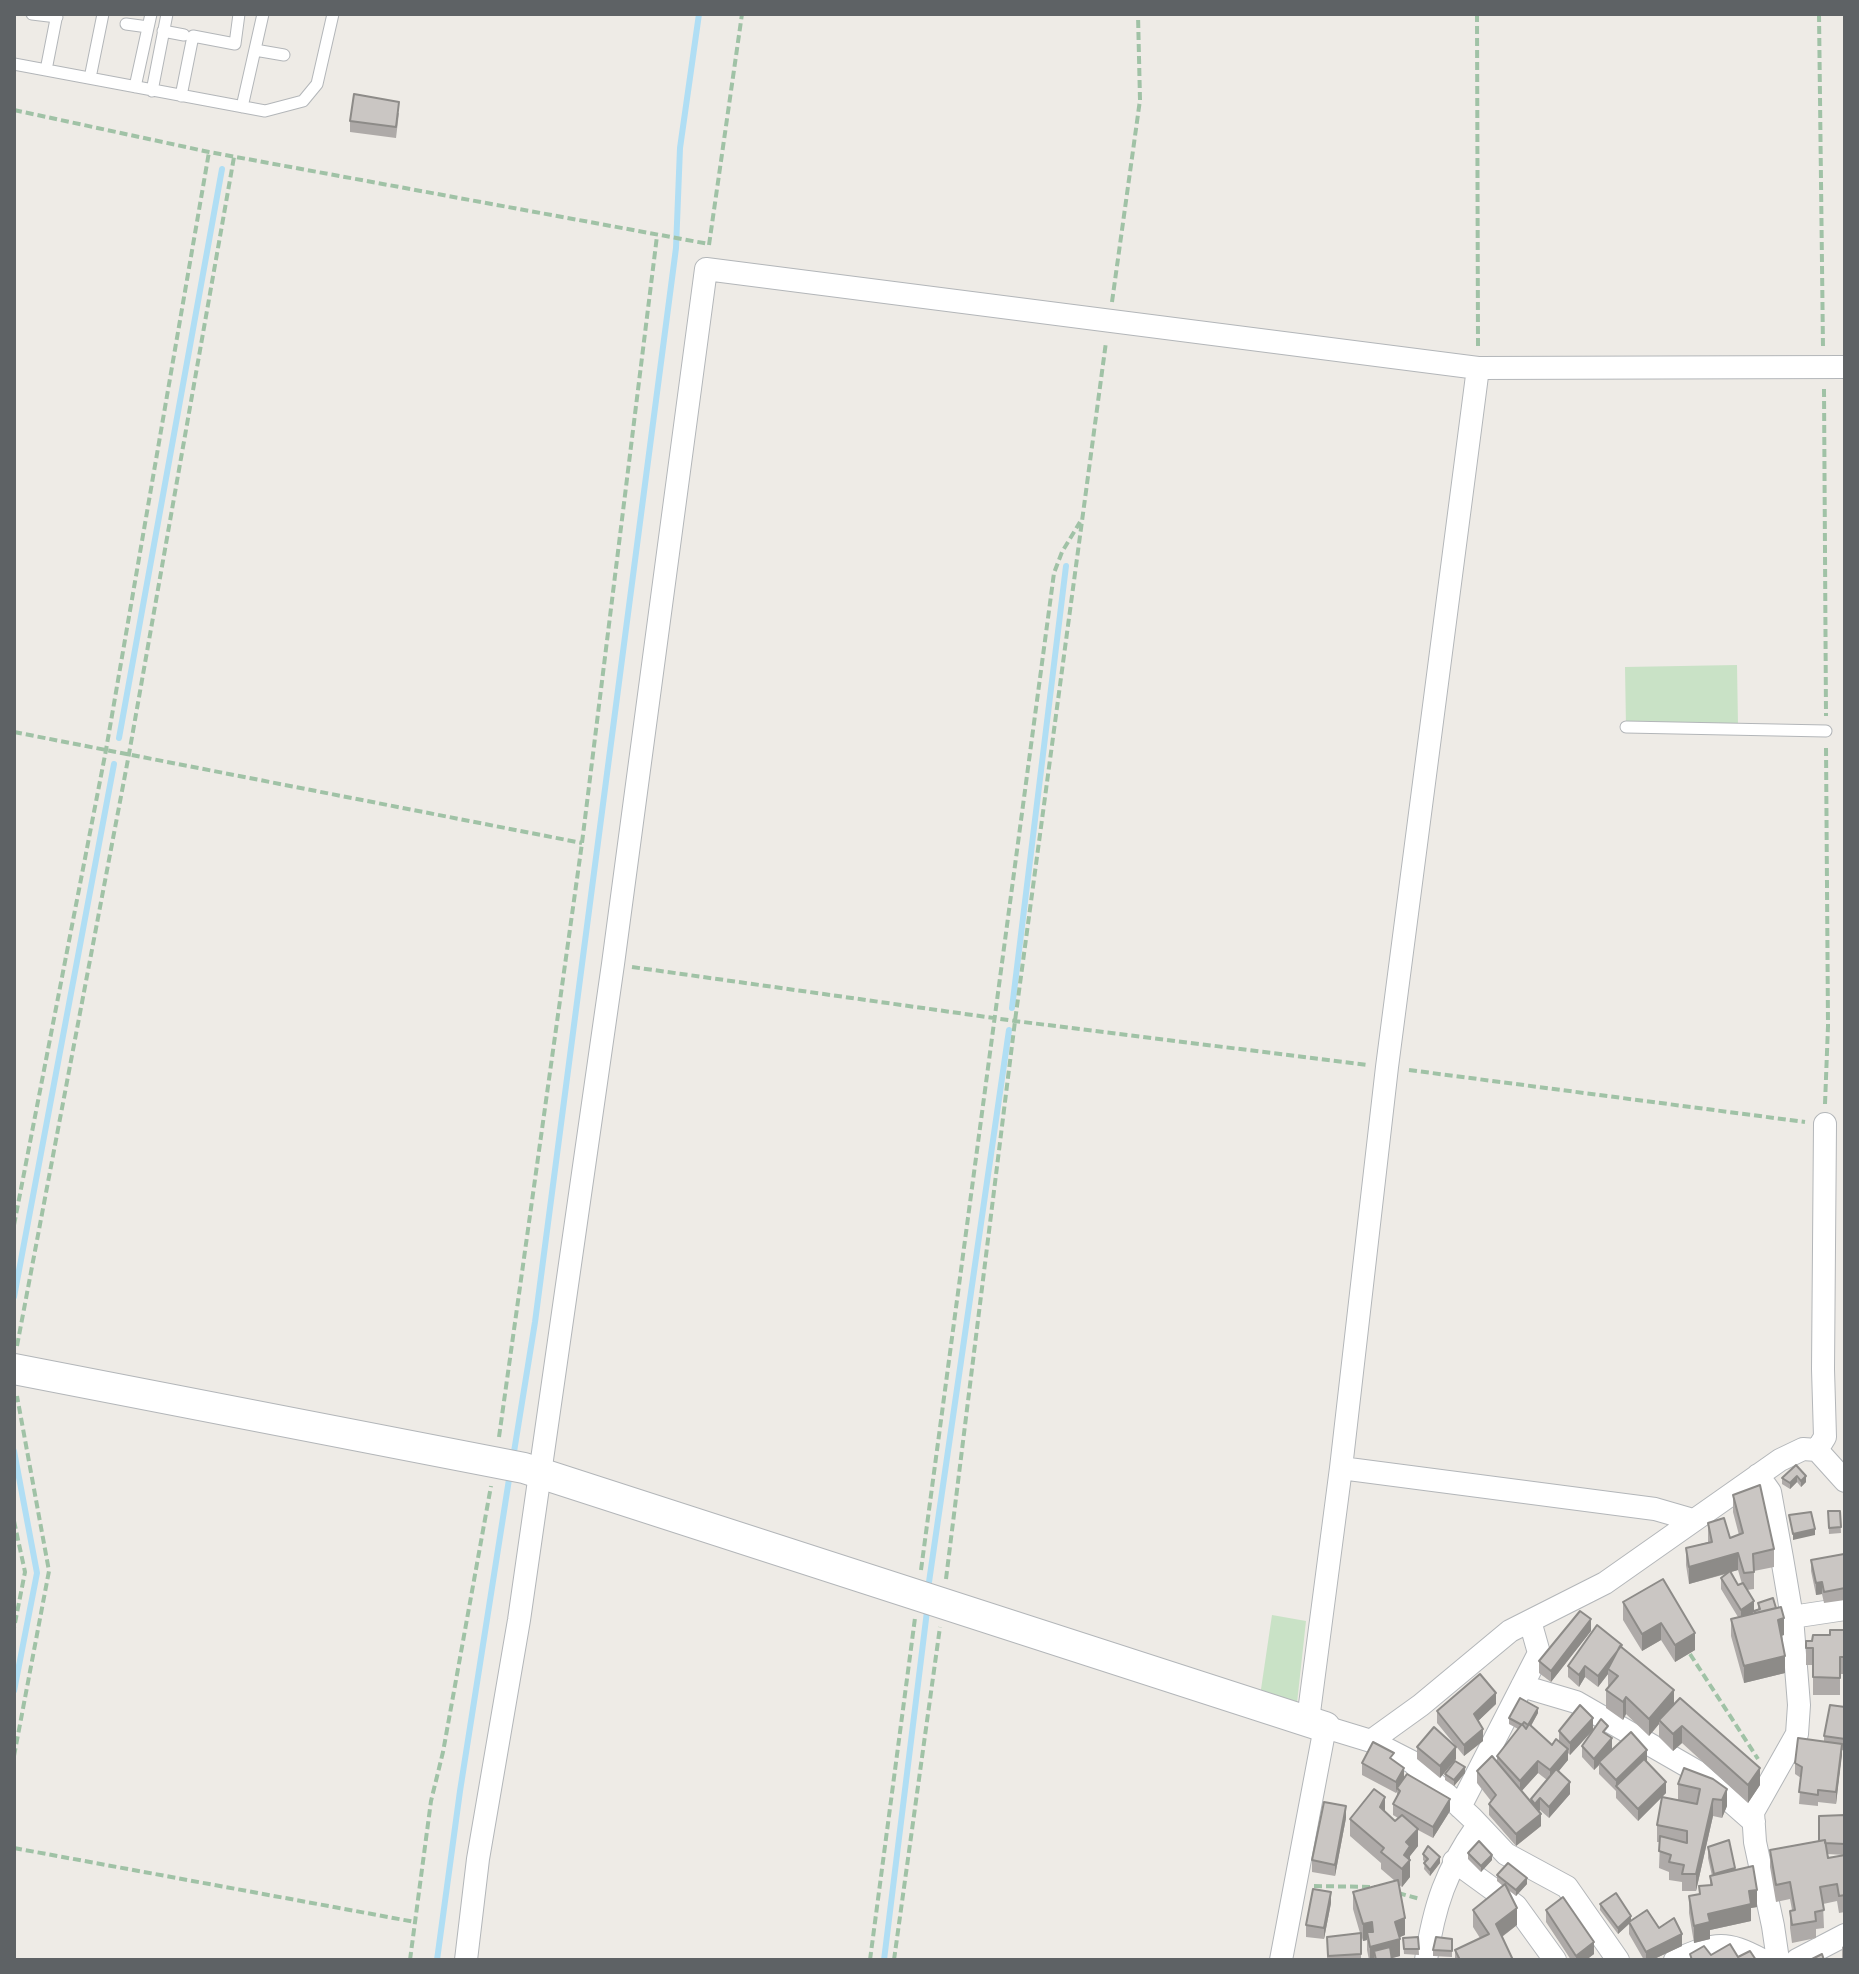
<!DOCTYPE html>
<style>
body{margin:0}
#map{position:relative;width:1859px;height:1974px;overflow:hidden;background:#eeebe6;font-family:"Asap Condensed",sans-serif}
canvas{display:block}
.frame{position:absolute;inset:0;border:16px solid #5e6265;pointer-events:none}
</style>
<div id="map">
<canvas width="1859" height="1974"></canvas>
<div class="frame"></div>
</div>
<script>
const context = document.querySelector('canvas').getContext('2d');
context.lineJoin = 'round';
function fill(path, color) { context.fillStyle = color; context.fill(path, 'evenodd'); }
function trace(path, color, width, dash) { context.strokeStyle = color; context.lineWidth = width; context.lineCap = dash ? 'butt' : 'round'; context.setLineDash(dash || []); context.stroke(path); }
fill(new Path2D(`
 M1737,665l1,60 -112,2 -1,-60z
 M1272,1615l34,6 -9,82 -37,-7z`), '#c9e2c6');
trace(new Path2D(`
 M119,738l103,-569
 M1012,1008l54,-442
 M14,1297l100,-533
 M14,1451l23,122 -23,118
 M513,1458l22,-136 141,-1074 4,-100 19,-134
 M929,1582l80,-552
 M437,1960l23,-169 50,-318
 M884,1960l43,-349`), '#b0def4', 6);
const lane = new Path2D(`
 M32,14l25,3
 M126,24l22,3
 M163,31l21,4
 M255,50l29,5
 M14,64l251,47 38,-10 14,-17 16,-70
 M46,70l11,-56
 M90,78l13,-64
 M135,87l16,-73
 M152,91l15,-77
 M181,96l12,-60 42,8 4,-30
 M242,107l21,-93
 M1626,727l200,4`);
const street = new Path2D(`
 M1817,1450l8,-13 -2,-68 2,-245
 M1341,1468l314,41 38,11
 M1758,1475l12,17 12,66 10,59 7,88 -2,29 -44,78 2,30 18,84 5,34
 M1792,1617l53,-8
 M1522,1686l54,16 120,69 58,51
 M1308,1720l33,-252 46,-401 91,-699
 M1371,1741l50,-36 89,-74 95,-48 175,-123 23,-11 14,1 28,31
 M1460,1807l79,-154 -9,-32
 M1454,1861l62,45 39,54
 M466,1960l12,-101 41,-239 94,-656 93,-695 772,99 367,-1
 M1281,1960l44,-233 46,14 41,21 60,56 34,36 61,33 51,73
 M1426,1960c8,-54 20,-90 52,-135
 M1675,1960c40,-16 48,-21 87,0
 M1797,1960l48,-25`);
const secondary = new Path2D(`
 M14,1369l510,99 801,259`);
trace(lane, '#b3b6b9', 13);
trace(street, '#b3b6b9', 24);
trace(secondary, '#b3b6b9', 32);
trace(new Path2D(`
 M1477,14l1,332
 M1819,14l4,334
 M14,110l195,42 500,92
 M709,245l33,-231
 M1112,302l28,-202 -2,-86
 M1824,389l2,327
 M14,732l568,111
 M632,967l383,54 353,44
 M1409,1070l396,52
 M1825,1104l3,-78 -2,-281
 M14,1225l92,-475 103,-598
 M17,1346l112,-592 105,-597
 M499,1437l83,-594 75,-607
 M14,1521l11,51 -11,56
 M921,1570l133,-997 8,-21 18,-30
 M946,1579l69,-558 91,-679
 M1690,1654l68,105
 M14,1756l35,-185 -32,-175
 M14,1848l401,74
 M1314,1886l63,1
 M1398,1893l22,6
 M410,1960l21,-159 12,-49 48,-266
 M870,1960l45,-342
 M894,1960l46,-333`), '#a0c2a6', 4, [8, 4]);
trace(lane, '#fff', 11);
trace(street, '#fff', 22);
trace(secondary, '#fff', 30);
fill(new Path2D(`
 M399,113l-3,25 -46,-6v-11z
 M1796,1465l10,17 -5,5 -4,-5 -7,7 -8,-5v-6z
 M1733,1495l41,54v18l-20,4v18l-7,1 5,24 6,-4v-7l18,5 8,27 -3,1 4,37 -41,10 -13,-47v-17l7,-2 -17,-28v-11l5,-4 -37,10 -3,-19v-17l22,-6v-19l22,15 9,-3 -6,-23zM1738,1570l4,14 -4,1 -7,-13z
 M1828,1511h12l1,22 -12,1z
 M1811,1560l34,2v38l-21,3 -2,-9 -6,1 -5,-24z
 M1663,1579l32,71 -20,12 -14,-22 -19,11 -19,-31v-18z
 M1845,1630v44h-5v21h-27v-30h-7v-24h6z
 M1591,1631l-40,51 -12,-9v-12z
 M1622,1648l52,56 86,81 -12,18 -66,-60 -9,8 -14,-14v-13l-10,12 -23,-22 -3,6 -17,-12v-18l3,-3 -1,-1v-12l-10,13 -13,-10 -6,10 -11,-10v-11z
 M1496,1704l-18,17 5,20 -19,15 -27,-33v-12z
 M1845,1707v44l-3,-1 -6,54 -18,-2v4l-19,-2 2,-26 -6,-4v-11l29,-22v-5z
 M1538,1713l-7,13 21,19 7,-4v-10l34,-1 -23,25 -2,-2v7l-10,11 12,23 -21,24 -9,-8 -1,1 2,15 -25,20 -27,-31v-11l2,-3 -14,-18v-12l20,-9v-6l21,-27 -9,-5v-6zM1538,1773l9,7 -16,19v3l-10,-11z
 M1608,1736l4,14 35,11 -1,1 20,31 -4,4 16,3v-16l35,-5 14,27 -5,12 -9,-2 -17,75h-14v-9l-13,-2v-8l-10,-4 1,-26h-3v-17l5,-28 -24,24 -22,-23v-7l-17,-17v-9l-5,5 -12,-13v-11z
 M1417,1747l39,12 -16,19 -23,-19z
 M1394,1760l10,17 46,34 -17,27 -15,-8v16l-8,10v21l-8,10 -4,-3 7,51 -5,2v19l-8,2v2h-23l-2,-10v-10l-4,1 -2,-6v25h-34v-23l33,-4 -7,-24v-17l42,-11 -14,-12v-6l-31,-27v-17l35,-7 10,9 3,-3 -5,-3v-11l4,-7v-5l-1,1 -34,-18v-12z
 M1465,1773l-11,13 -9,-6v-6z
 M1845,1815v40l-18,-1 1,4 17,-3v57l-6,1 -2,-12 -14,3 1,24 -8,1v9l-24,5 -2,-15v-17l2,-1 -2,-11 -14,3 -6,-35v-17l49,-9z
 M1346,1818l-11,58 -23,-4v-12z
 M1708,1847l27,23 22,37 -6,1v13l-41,9v9l-16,4 -5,-30v-17l10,-2v-8l11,-1v-9h2l-4,-18z
 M1468,1853l24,7 -11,12 -13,-13z
 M1423,1854l17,9 -10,13 -6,-7 1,-7 -2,-2z
 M1497,1875l30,9 -11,12 -9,-7 10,36 -15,12 11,23h-58v-10l25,-12 -7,-11v-17l30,-24 -6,-5z
 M1331,1903l-7,36 -18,-2v-12z
 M1600,1904l31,17 28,7 23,18 -30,14h-8l-15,-26v-10l-11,10 -18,-24z
 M1546,1910l48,44 -8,6h-15l-25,-38z
 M1418,1937l1,18 -15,-1 -1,-16z
 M1452,1939v18l-19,-1v-6z
 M1845,1945v15h-2l-1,-2v-11z`), '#aeaaa8');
fill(new Path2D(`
 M1797,1476v6l-7,7v-6z
 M1806,1476v6l-5,5v-6z
 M1815,1529v6l-22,5v-6z
 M1738,1553v17l-49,14v-17z
 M1822,1582v12l-6,1v-12z
 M1754,1601v11l-13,10v-12z
 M1784,1618v17l-6,2v-17z
 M1591,1619v12l-40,51v-11z
 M1661,1623v17l-19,11v-17z
 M1695,1633v17l-20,12v-17z
 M1622,1645v11l-14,13v5l-10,13v-11z
 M1785,1656v17l-41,10v-17z
 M1585,1666v11l-6,10v-12z
 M1674,1690v17l-15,13v4l-10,12v-17z
 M1496,1693v11l-22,21v-11z
 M1626,1697v17l-3,6v-18z
 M1538,1708v5l-10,18v-6z
 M1593,1718v12l-23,25v-12z
 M1682,1726v17l-9,8v-17z
 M1483,1729v12l-19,15v-11z
 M1612,1738v12l-13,12v3l-5,5v-11z
 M1842,1744v11l-6,49v-12z
 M1456,1747v12l-16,19v-12z
 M1568,1749v11l-18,22v-12z
 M1647,1750v11l-29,28 -2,-3v5v-11z
 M1538,1761v12l-18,20v-12z
 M1465,1767v6l-11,13v-6z
 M1404,1768v11l-7,9 -1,5v-11z
 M1760,1768v17l-12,18v-18z
 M1570,1782v12l-21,24v-11z
 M1666,1782v11l-28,28v-12z
 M1727,1789v17l-5,12v-18z
 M1385,1797v17l-5,-7z
 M1540,1798v12l-5,5v-11z
 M1450,1799v12l-17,27v-11z
 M1713,1799v17l-17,75v-17z
 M1346,1806v12l-11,58v-11z
 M1541,1814v12l-25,20v-12z
 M1418,1829v17l-8,10v21l-8,10v-18l4,-27z
 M1492,1855v5l-11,12v-6z
 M1440,1857v6l-10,13v-6z
 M1527,1878v6l-11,12v-6z
 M1757,1890v17l-6,1v13l-41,9v9l-16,4v-17l14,-12 41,-23z
 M1331,1892v11l-7,36v-11z
 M1517,1908v17l-21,16v-17z
 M1631,1916v6l-13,12v-6z
 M1405,1918v17l-10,4v-17z
 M1372,1922v17l-5,-7v8l-4,1v-17z
 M1682,1934v12l-30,14h-6v-8z
 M1400,1939v17l-15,4 -11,-9v9h-4v-13z
 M1594,1942v12l-8,6h-10v-4z`), '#8d8b88');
const building = new Path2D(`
 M354,94l45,8 -3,25 -46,-6z
 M1796,1465l10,11 -5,5 -4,-5 -7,7 -8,-5z
 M1760,1485l14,64 -21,5 1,18 -10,1 -6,-20 -49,14 -3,-19 26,-6 -4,-19 16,-5 6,20 13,-5 -10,-38z
 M1828,1511h12l1,16 -12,1z
 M1811,1512l4,17 -22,5 -4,-19z
 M1844,1554l1,8v26l-21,4 -2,-10 -6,1 -5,-23z
 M1730,1571l8,14 5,-2 11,18 -13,9 -20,-32z
 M1663,1579l32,54 -20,12 -14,-22 -19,11 -19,-32z
 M1773,1598l3,10 -21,5 -1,-2 6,-2 -2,-6z
 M1781,1607l3,11 -6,2 7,36 -41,10 -13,-47z
 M1580,1611l11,8 -40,52 -12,-10z
 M1597,1625l25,20 -24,31 -13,-10 -6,9 -11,-9z
 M1830,1630h15v27h-5v21l-27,-1v-29h-7v-7h6l1,-6h17z
 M1620,1646l54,44 -25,29 -23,-22 -3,5 -17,-12 12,-14 -10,-7z
 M1480,1674l16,19 -22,21 9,15 -19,16 -27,-34z
 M1520,1698l18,10 -10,17 -4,-3 -2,3 -13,-7z
 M1680,1698l80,70 -12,17 -66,-59 -9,8 -14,-14z
 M1580,1705l13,13 -23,25 -11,-12z
 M1830,1705l15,2v32l-21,-3z
 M1601,1719l7,7 -5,6 9,6 -18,21 -12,-13z
 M1522,1724l4,5 3,-5 23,21 4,-6 12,10 -18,21 -12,-9 -18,20 -23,-25z
 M1434,1727l22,20 -16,19 -23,-19z
 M1631,1732l16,18 -31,30 -17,-18z
 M1798,1738l44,6 -6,48 -18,-2v5l-19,-3 3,-25 -7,-4z
 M1373,1742l21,11 -4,5 14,10 -8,14 -34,-19z
 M1492,1756l49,58 -25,20 -27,-30 7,-9 -19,-24z
 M1644,1759l22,23 -28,27 -22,-23z
 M1455,1761l10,6 -11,13 -9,-6z
 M1684,1768l29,11 14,10 -5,11 -9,-1 -17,75h-14l2,-9 -15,-3 2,-7 -12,-4 1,-15 27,7v-12l-30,-6 5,-28 35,7 3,-15 -22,-5z
 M1556,1769l14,13 -21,25 -9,-9 -5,6 -4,-5z
 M1407,1774l43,25 -17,28 -40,-23 7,-13 -3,-3z
 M1374,1789l11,8 -5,10 15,14 7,-6 16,14 -12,13 4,4 -6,9 6,5 -8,9 -21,-17 3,-4 -34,-29z
 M1324,1802l22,4 -11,59 -23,-5z
 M1845,1815v29l-20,-1v-3l-6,1v-25z
 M1729,1840l6,28 -21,6 -6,-27z
 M1825,1840l3,18 17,-3v40l-6,1 -2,-12 -17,3 4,23 -9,2 1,9 -24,4 -2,-14 5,-1 -5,-28 -14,3 -6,-35z
 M1479,1841l13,14 -11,11 -13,-13z
 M1428,1846l12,11 -10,13 -6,-7 4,-4 -5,-5z
 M1508,1863l19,15 -11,12 -19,-15z
 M1753,1866l4,24 -8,1 2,13 -43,10 2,8 -16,4 -5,-30 11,-2 -1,-8 13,-1 -2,-9z
 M1398,1880l7,38 -10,4 5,17 -30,8 -3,-15h6l-1,-10 -9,2 -10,-32z
 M1505,1884l12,24 -21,16 17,36h-53l-5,-10 34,-16 -16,-24z
 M1313,1889l18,3 -7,36 -18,-3z
 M1616,1893l15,23 -13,12 -18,-24z
 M1563,1897l31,45 -18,14 -30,-46z
 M1647,1910l12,18 15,-10 8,16 -36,18 -17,-30z
 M1361,1933v21l-33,2 -1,-19z
 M1418,1937l1,12h-15l-1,-11z
 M1436,1937l16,2v12l-19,-1z
 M1730,1944l8,13 12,-6 6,9h-64l-2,-6 14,-8 7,9z
 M1390,1947l2,13h-16l-2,-9z
 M1822,1954l2,6h-14z`);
fill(building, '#cac6c3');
trace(building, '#8d8b88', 2);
</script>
